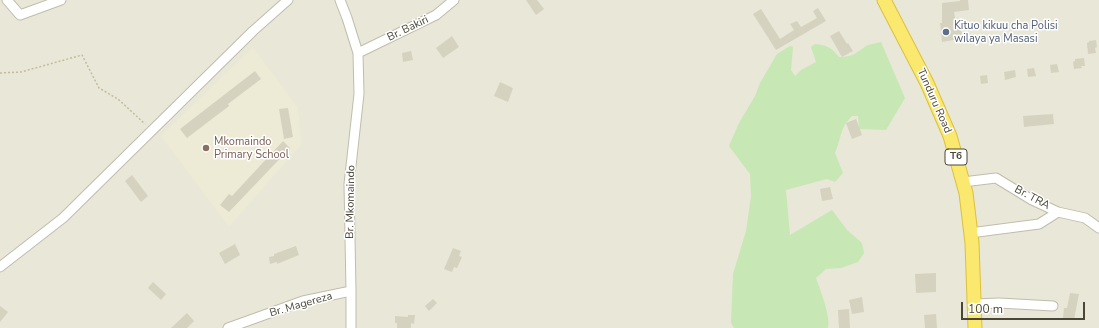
<!DOCTYPE html>
<style>
body{margin:0}
#map{position:relative;width:1099px;height:328px;overflow:hidden;background:#f5f4ea;font-family:"Nunito Sans",sans-serif}
canvas{display:block}
.scale{position:absolute;left:961px;top:302px;width:124px;height:18px;box-sizing:border-box;border:2px solid #494638;border-top:0;padding-left:5px;font-size:12px;line-height:14px;white-space:nowrap;color:#494638;-webkit-text-stroke:3px #fff;paint-order:stroke}
</style>
<div id="map">
<canvas width="1099" height="328"></canvas>
<div class="scale">100 m</div>
</div>
<script>
const context = document.querySelector('canvas').getContext('2d');
context.lineJoin = 'round';
function fill(path, color) { context.fillStyle = color; context.fill(path, 'evenodd'); }
function trace(path, color, width, dash) { context.strokeStyle = color; context.lineWidth = width; context.lineCap = dash ? 'butt' : 'round'; context.setLineDash(dash || []); context.stroke(path); }
function write(font, color, halo, rows, align = 'center') {
  context.font = font + ' "Nunito Sans",sans-serif'; context.lineWidth = 3; context.setLineDash([]); context.textBaseline = 'middle'; context.strokeStyle = halo; context.fillStyle = color; for (const [text, x, y, turn = 0] of rows) {
    context.save(); context.translate(x, y); context.rotate((+turn || 0) * Math.PI / 180); context.textAlign = isNaN(turn) ? turn : align; if (halo) context.strokeText(text, 0, 0); context.fillText(text, 0, 0); context.restore();
  }
}
fill(new Path2D(`
 M0,0h1099v328h-1099z`), '#e9e7d8');
fill(new Path2D(`
 M253,47l45,61 3,37 -72,82 -68,-91z`), '#edebd5');
fill(new Path2D(`
 M881,42l24,56 -19,32 -27,-1 -1,-13h-6c-13,13 -10,21 -17,37l8,20 -8,9 -8,-3 -41,11 4,45 42,-25 15,20 15,13 2,10 -6,9 -17,6 -15,1 -10,9c4,11 15,39 12,50h-94l-3,-5 2,-49 13,-43 5,-35 -1,-22 -21,-28 10,-23 16,-27 5,-13 17,-29 13,-8 3,1 -2,23 4,6 6,-6 15,-8 -5,-15 4,-3c12,1 17,4 24,13 16,0 17,-5 29,-12 4,-1 9,-2 13,-3z`), '#c7e8b4');
fill(new Path2D(`
 M526,0h11l7,9 -8,6z
 M960,0h8l1,10 -15,2 3,16 4,-1 1,8 -4,1 1,3 -17,3 -2,-19h2v-20l18,-2z
 M818,8l8,13 -50,29 -23,-36 8,-5 19,30 14,-9 -4,-6 7,-3 4,6 16,-9 -4,-7z
 M839,31l8,13 1,-1 5,8 -11,6 -12,-21z
 M452,36l7,11 -16,11 -7,-10z
 M1096,40l1,7 -2,1 1,5 -8,1 -1,-11 2,-1v-1z
 M411,51l2,9 -10,2 -1,-9z
 M1084,58l1,8h-4l1,2 -8,1 -1,-7 2,-1v-2z
 M1057,64l2,8 -8,1 -1,-8z
 M1034,68l2,8 -8,1 -1,-8z
 M1015,70l1,7 -11,3 -1,-8z
 M255,71l6,8 -33,25 1,2 -42,32 -7,-9z
 M987,75l1,8 -7,1 -1,-8z
 M500,82l13,6 -5,14 -14,-6z
 M288,108l5,29 -9,2 -5,-30z
 M1053,114l1,10 -30,3 -1,-11z
 M856,119l6,16 -10,4 -6,-16z
 M283,141l7,7 -61,64 -9,-7 9,-11 3,2z
 M132,175l16,21 -7,6 -16,-21z
 M830,187l3,12 -11,2 -2,-12z
 M235,244l5,11 -15,9 -6,-11z
 M296,246l3,9 -22,9v-2l-7,2 -1,-7 5,-1v-2z
 M453,248l8,3 -2,5 3,1 -5,11 -3,-1 -2,5 -8,-3z
 M936,273v19l-20,1 -1,-19z
 M153,282l13,12 -5,6 -13,-12z
 M1070,293l9,1 -5,26 -11,-2 1,-10h3z
 M862,297l2,15 -12,2 -3,-14z
 M433,299l4,4 -8,8 -4,-5z
 M0,306l8,6 -8,10z
 M849,309l1,19h-11l-1,-18z
 M187,313l7,8 -7,7h-16z
 M936,314l1,14h-12l-1,-13z
 M408,315h7l-1,9 -3,-1v5h-14v-5h-2v-7l13,1z`), '#d6d2c0');
const minor = new Path2D(`
 M7,0l13,15 41,-15
 M340,0l7,18 11,35 1,41 -10,90 2,107v37
 M358,53l78,-38 18,-15
 M963,182l33,-4 36,22 26,12 27,6 14,10
 M970,233l69,-9 19,-12
 M0,267l63,-49 190,-187 35,-31
 M975,304l24,-1 54,3
 M228,328l75,-27 48,-10`);
const highway = new Path2D(`
 M884,0l43,83 23,53 16,57 6,50 3,85`);
trace(minor, '#c0bdad', 11);
trace(highway, '#dbc03e', 15);
trace(new Path2D(`
 M0,73l21,-1 61,-17 17,33 19,11 27,25`), '#c2bc9e', 1.5, [2, 2]);
trace(minor, '#fff', 9);
trace(highway, '#fbe86f', 13);
for (const [x, y, r, color] of [
 [946,32,4,"#5c6f8a"],
 [206,148,4,"#8d6e63"]
]) { const dot = new Path2D(); dot.arc(x, y, r, 0, 2 * Math.PI); context.fillStyle = color; context.fill(dot); trace(dot, '#fff', 1.5); }
for (const [x, y, w] of [
 [956,157,22]
]) { const box = new Path2D(); box.roundRect(x - w / 2, y - 8, w, 16, 3); context.fillStyle = '#fff'; context.fill(box); trace(box, '#494638', 1); }
write('bold 10px', '#494638', null, [
 ["T6",956,157]
]);
write('11px', '#4e5e75', '#fff', [
 ["Kituo kikuu cha Polisi",954,26],
 ["wilaya ya Masasi",954,39]
], 'left');
write('11px', '#494638', '#fff', [
 ["Br. Bakiri",408,29,-26],
 ["Tunduru Road",934,101,66],
 ["Br. TRA",1032,198,28],
 ["Br. Mkomaindo",351,202,-89],
 ["Br. Magereza",301,305,-16]
]);
write('11px', '#785e54', '#fff', [
 ["Mkomaindo",214,142],
 ["Primary School",214,155]
], 'left');
</script>
